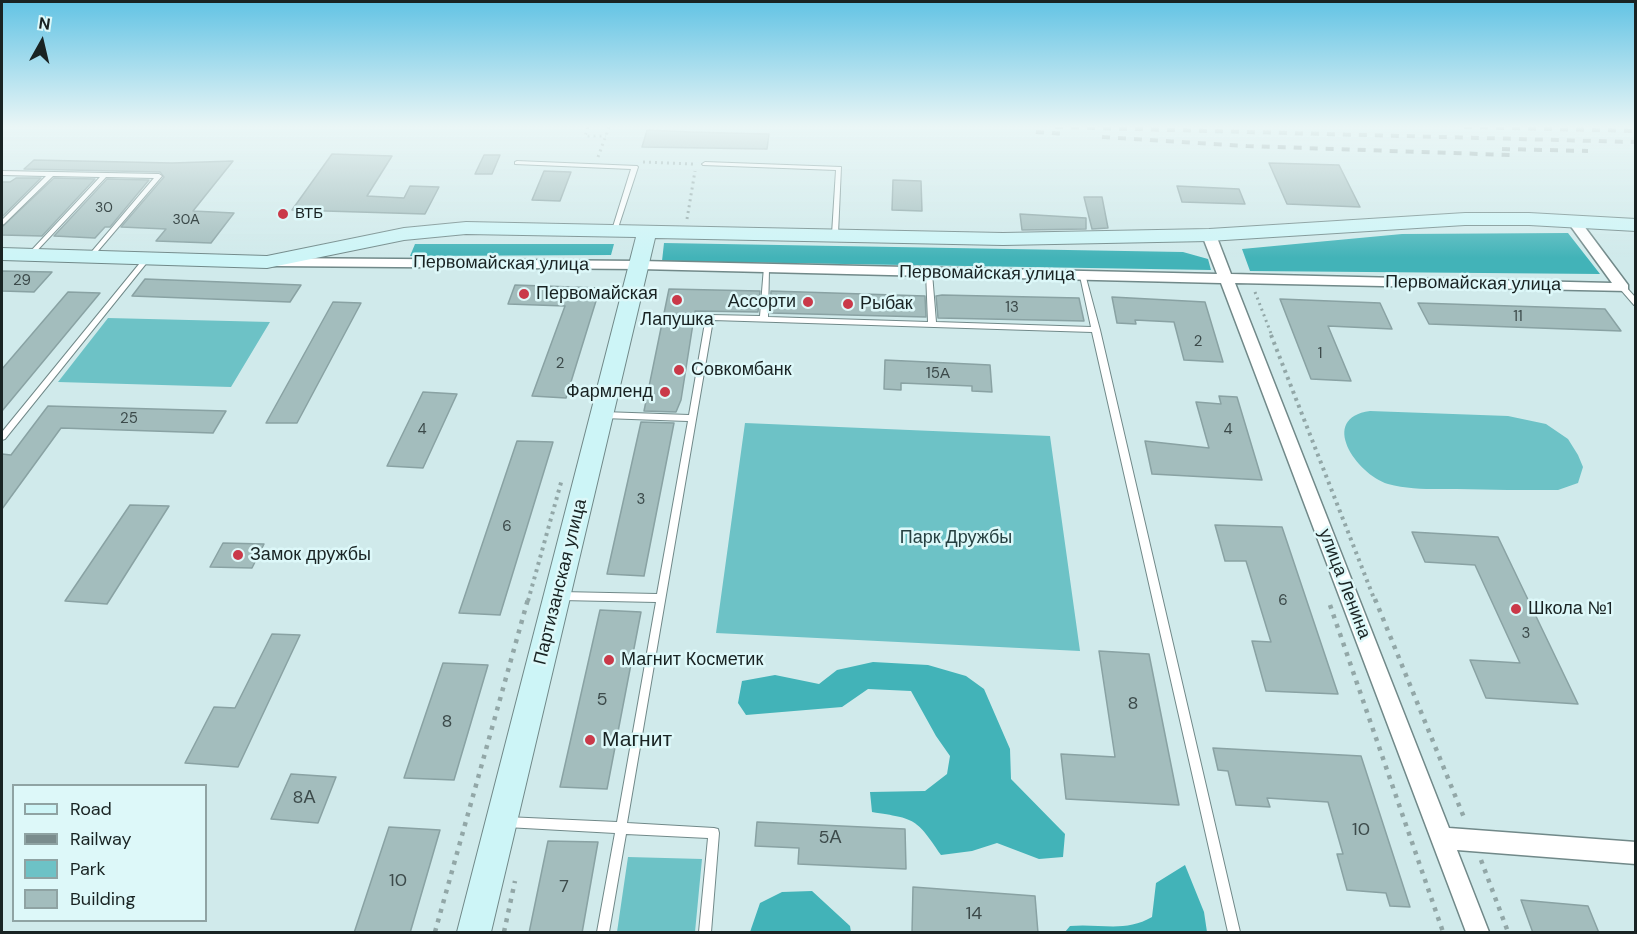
<!DOCTYPE html>
<meta charset="utf-8">
<style>
body{margin:0}
#map{position:relative;width:1637px;height:934px;overflow:hidden;background:#d0eaeb;font-family:"DM Sans",sans-serif}
canvas{display:block}
.frame{position:absolute;inset:0;border:3px solid #192323;pointer-events:none}
.legend{position:absolute;left:12px;top:784px;width:195px;height:138px;box-sizing:border-box;background:#ddf8f9;border:2px solid #8fa3a3;margin:0;padding:8px 10px;list-style:none;font-size:18px;color:#192323}
.legend li{display:flex;align-items:center;gap:12px;height:30px}
.legend b{width:30px;border:2px solid #8fa3a3}
.north{position:absolute;left:12px;top:12px;width:60px;height:60px;-webkit-text-stroke:4px #ddf8f9;paint-order:stroke;rotate:8deg;font-size:16px;font-weight:700;line-height:24px;text-align:center;color:#192323}
.north::after{content:'';display:block;margin:auto;width:21px;height:27px;background:#192323;clip-path:polygon(50% 0,100% 100%,50% 72%,0 100%)}
</style>
<div id="map">
<canvas width="1637" height="934"></canvas>
<div class="frame"></div>
<ul class="legend">
<li><b style="height:8px;background:#cdf5f7"></b>Road</li>
<li><b style="height:8px;background:#7a8c8d"></b>Railway</li>
<li><b style="height:16px;background:#6dc2c6"></b>Park</li>
<li><b style="height:16px;background:#a3bdbd"></b>Building</li>
</ul>
<div class="north">N</div>
</div>
<script>
const context = document.querySelector('canvas').getContext('2d');
context.lineJoin = 'round';
function fill(path, color) { context.fillStyle = color; context.fill(path, 'evenodd'); }
function trace(path, color, width, dash) { context.strokeStyle = color; context.lineWidth = width; context.lineCap = dash ? 'butt' : 'round'; context.setLineDash(dash || []); context.stroke(path); }
function write(font, color, halo, rows, align = 'center') {
  context.font = font + ' "DM Sans",sans-serif'; context.lineWidth = 5; context.setLineDash([]); context.textBaseline = 'middle'; context.strokeStyle = halo; context.fillStyle = color; for (const [text, x, y, turn = 0] of rows) {
    context.save(); context.translate(x, y); context.rotate((+turn || 0) * Math.PI / 180); context.textAlign = isNaN(turn) ? turn : align; if (halo) context.strokeText(text, 0, 0); context.fillText(text, 0, 0); context.restore();
  }
}
fill(new Path2D(`
 M108,318l162,4 -39,65 -173,-5z
 M1370,411l138,5 38,8 22,15 10,16 5,12 -5,16 -20,7c-34,0 -67,0 -101,-1 -23,0 -47,1 -69,-5 -32,-10 -70,-66 -18,-73z
 M745,423l305,13 30,215 -364,-18z
 M628,857l74,2 -7,73h-78z`), '#6dc2c6');
fill(new Path2D(`
 M1568,233l32,41 -350,-3 -8,-22 160,-15z
 M664,243l519,9 25,7 3,11 -549,-9z
 M415,244h199l-3,11 -201,1z
 M873,662l55,3 38,11 18,13 26,60 1,30 54,55 -2,23 -24,2 -42,-16 -25,8 -31,4c-25,-37 -25,-36 -69,-43l-2,-20 55,-1 22,-17 3,-18 -14,-20 -25,-45 -43,-2 -26,18 -96,8 -8,-12 4,-22 33,-6 44,9 18,-14z
 M1185,865l19,47 3,20h-142l5,-6c29,-3 55,7 82,-9l4,-34z
 M812,891l38,35 1,6h-101l10,-29 22,-11z`), '#42b3b8');
const building = new Path2D(`
 M647,130l43,2 79,2 -2,15 -125,-2z
 M332,154l60,2 -25,40 37,2 6,-12 29,1 -14,27 -133,-4z
 M484,155h16l-8,19h-17z
 M34,160l138,3 61,-2 -40,50 41,2 -23,30 -55,-2 10,-12 -45,-2 43,-50 -4,-5 -136,-3z
 M1269,163l70,2 21,42 -73,-3z
 M544,171l27,1 -11,29 -28,-1z
 M16,178h25l-39,39v-35h8z
 M54,178l41,1 -53,57 -40,-1v-8z
 M107,179l42,1 -39,47h-5l-10,11 -41,-2z
 M893,180l28,1 1,30 -30,-1z
 M1177,186l62,3 6,15 -63,-2z
 M1084,197h18l6,31 -16,1z
 M1020,214l66,4v11l-64,1z
 M2,271l50,1 -18,20 -32,-1z
 M145,279l156,6 -11,17 -158,-6z
 M515,285l85,3 -34,110 -34,-2 33,-90 -57,-2z
 M669,289l91,2 -2,21 -63,-1 -14,89 -5,12 -32,-1z
 M771,291l154,5 1,21 -156,-4z
 M68,292l32,1 -98,118v-42z
 M942,295l137,3 5,23 -146,-3 -2,-22z
 M1112,297l93,5 18,60 -39,-2 -10,-38 -39,-2 1,4 -19,-1z
 M1280,299l100,4 12,26 -64,-3 23,55 -40,-2z
 M333,302l28,1 -64,120h-31z
 M1418,303l187,6 16,22 -192,-7z
 M885,360l105,5 2,27 -20,-1v-5l-71,-3v7l-17,-1z
 M423,392l34,2 -34,74 -36,-2z
 M1219,396l18,1 25,83 -110,-6 -7,-33 64,7 -13,-46 25,2z
 M48,406l178,5 -13,22 -152,-5 -59,81v-55l9,1z
 M641,422l33,1 -30,153 -37,-2z
 M517,441l36,1 -53,173 -41,-2z
 M130,505l39,1 -62,98 -42,-3z
 M1215,525l67,2 56,167 -72,-3 -14,-50 19,1 -25,-81h-21z
 M1412,532l86,5 80,167 -92,-6 -16,-38 50,3 -45,-98 -50,-3z
 M223,543l41,1 -12,24 -42,-1z
 M600,610l41,2 -34,177 -47,-2z
 M272,634l28,1 -62,132 -53,-4 29,-56 21,1z
 M1099,651l50,3 30,151 -113,-6 -5,-45 54,3z
 M443,663l45,2 -34,115 -50,-2z
 M1213,748l148,8 49,151 -20,-1 -4,-13 -39,-3 -10,-36h6l-15,-52 -61,-4 3,9 -34,-2 -8,-34 -10,-1z
 M291,774l45,3 -18,46 -47,-4z
 M757,822l148,7 1,40 -108,-5 1,-16 -44,-2z
 M389,827l51,3 -30,103h-56z
 M548,841l50,1 -16,91h-53z
 M913,887l122,9 3,37h-126z
 M1521,900l67,6 11,27h-66z`);
fill(building, '#a3bdbd');
trace(building, '#89a2a3', 1.5);
const lane = new Path2D(`
 M517,161l120,5 1,1 -21,64h-4l-1,-1 19,-61 -116,-5v-2z
 M705,162l136,5 -3,67 -3,2 -3,-2 4,-64 -133,-5 -1,-1z
 M2,171l157,3 3,2 -70,82h-4v-2l66,-78 -48,-1 -74,79h-4v-2l72,-77 -47,-1 -49,48 -2,1v-5l44,-44 -44,-1z
 M144,258h2l3,2 -144,179 -3,1v-8z
 M764,267h2l3,2 -1,48 160,5 -2,-49 3,-2 3,2 4,49 155,5 -11,-51 1,-2h4l15,56 140,602h-12l-136,-600 -379,-12 -86,503 87,5 4,1 1,4 -8,99h-12l9,-94 -82,-4 -17,98h-12l18,-99 -109,-6 -4,-1 -1,-4 1,-4 4,-1 111,5 39,-220 -95,-2 -3,-1 -2,-3 2,-3 3,-1 96,2 31,-173 -85,-3 -4,-3 4,-3 86,3 17,-98 4,-2 50,1z
 M1621,286h4l11,12v7h-2l-13,-15z`);
const street = new Path2D(`
 M1573,217l5,1 50,67v6l-393,-8 214,545 187,14v22l-179,-14 32,82h-23l-245,-649 -581,-14 -366,-3 -7,-4 7,-4 366,3 577,13 -15,-39 7,-4 7,4 15,39 381,9 -45,-62z`);
const secondary = new Path2D(`
 M1465,213h64l107,6v12l-107,-6h-64l-256,16 -206,4 -348,-7 -164,694h-34l179,-695 -170,-3 -62,6 -137,28 -265,-8v-12l265,8 137,-28 62,-6 537,11 206,-4z`);
trace(lane, '#718989', 2);
trace(street, '#718989', 3);
trace(secondary, '#718989', 2);
trace(new Path2D(`
 M588,127l-3,9h21
 M598,157l11,-30
 M643,162l50,2
 M687,219l8,-48
 M1255,292l17,44`), '#92a7a7', 3, [2, 4]);
trace(new Path2D(`
 M1271,335l104,266
 M528,601l34,-122`), '#92a7a7', 4, [3, 4.5]);
trace(new Path2D(`
 M1375,599l90,221
 M1330,605l113,327
 M1481,860l27,72
 M435,932l93,-333
 M504,932l11,-51`), '#92a7a7', 4.5, [4, 6]);
fill(lane, '#fff');
fill(street, '#fff');
fill(secondary, '#cdf5f7');
trace(new Path2D(`
 M1055,127l581,15
 M1464,127l172,4
 M1036,132l30,2
 M1102,137l145,9 263,9
 M1502,149l86,2`), '#7a8c8d', 4, [8, 8]);
const sky = context.createLinearGradient(0, 0, 0, 258);
sky.addColorStop(0, '#62c3e4');
sky.addColorStop(0.49, '#eaf6f6');
sky.addColorStop(1, '#eaf6f600');
context.fillStyle = sky;
context.fillRect(0, 0, 1637, 258);
for (const [x, y, r, color] of [
 [283,214,6,"#ca3949"],
 [524,294,6,"#ca3949"],
 [677,300,6,"#ca3949"],
 [808,302,6,"#ca3949"],
 [848,304,6,"#ca3949"],
 [679,370,6,"#ca3949"],
 [665,392,6,"#ca3949"],
 [238,555,6,"#ca3949"],
 [1516,609,6,"#ca3949"],
 [609,660,6,"#ca3949"],
 [590,740,6,"#ca3949"]
]) { const dot = new Path2D(); dot.arc(x, y, r, 0, 2 * Math.PI); context.fillStyle = color; context.fill(dot); trace(dot, '#ddf8f9', 2); }
write('14px', '#3c4a4a', null, [
 ["30",104,208],
 ["30А",186,220]
]);
write('15px', '#192323', '#ddf8f9', [
 ["ВТБ",295,214]
], 'left');
write('15px', '#3c4a4a', null, [
 ["29",22,281],
 ["13",1012,308],
 ["11",1518,317],
 ["2",1198,342],
 ["1",1320,354],
 ["2",560,364],
 ["15А",938,374],
 ["25",129,419],
 ["4",422,430],
 ["4",1228,430],
 ["3",641,500],
 ["6",507,527],
 ["6",1283,601],
 ["3",1526,634]
]);
write('18px', '#192323', '#ddf8f9', [
 ["Первомайская улица",501,264,1],
 ["Первомайская улица",987,274,1],
 ["Первомайская улица",1473,284,1],
 ["Партизанская улица",561,582,-76],
 ["улица Ленина",1344,584,69]
]);
write('18px', '#192323', '#ddf8f9', [
 ["Первомайская",536,294],
 ["Ассорти",796,302,"right"],
 ["Рыбак",860,304],
 ["Лапушка",677,320,"center"],
 ["Совкомбанк",691,370],
 ["Фармленд",653,392,"right"],
 ["Замок дружбы",250,555],
 ["Школа №1",1528,609],
 ["Магнит Косметик",621,660]
], 'left');
write('18px', '#264041', '#ddf8f9', [
 ["Парк Дружбы",956,538]
]);
write('18px', '#3c4a4a', null, [
 ["5",602,700],
 ["8",1133,704],
 ["8",447,722],
 ["8А",304,798],
 ["10",1361,830],
 ["5А",830,838],
 ["10",398,881],
 ["7",564,887],
 ["14",974,914]
]);
write('21px', '#192323', '#ddf8f9', [
 ["Магнит",602,740]
], 'left');
</script>
